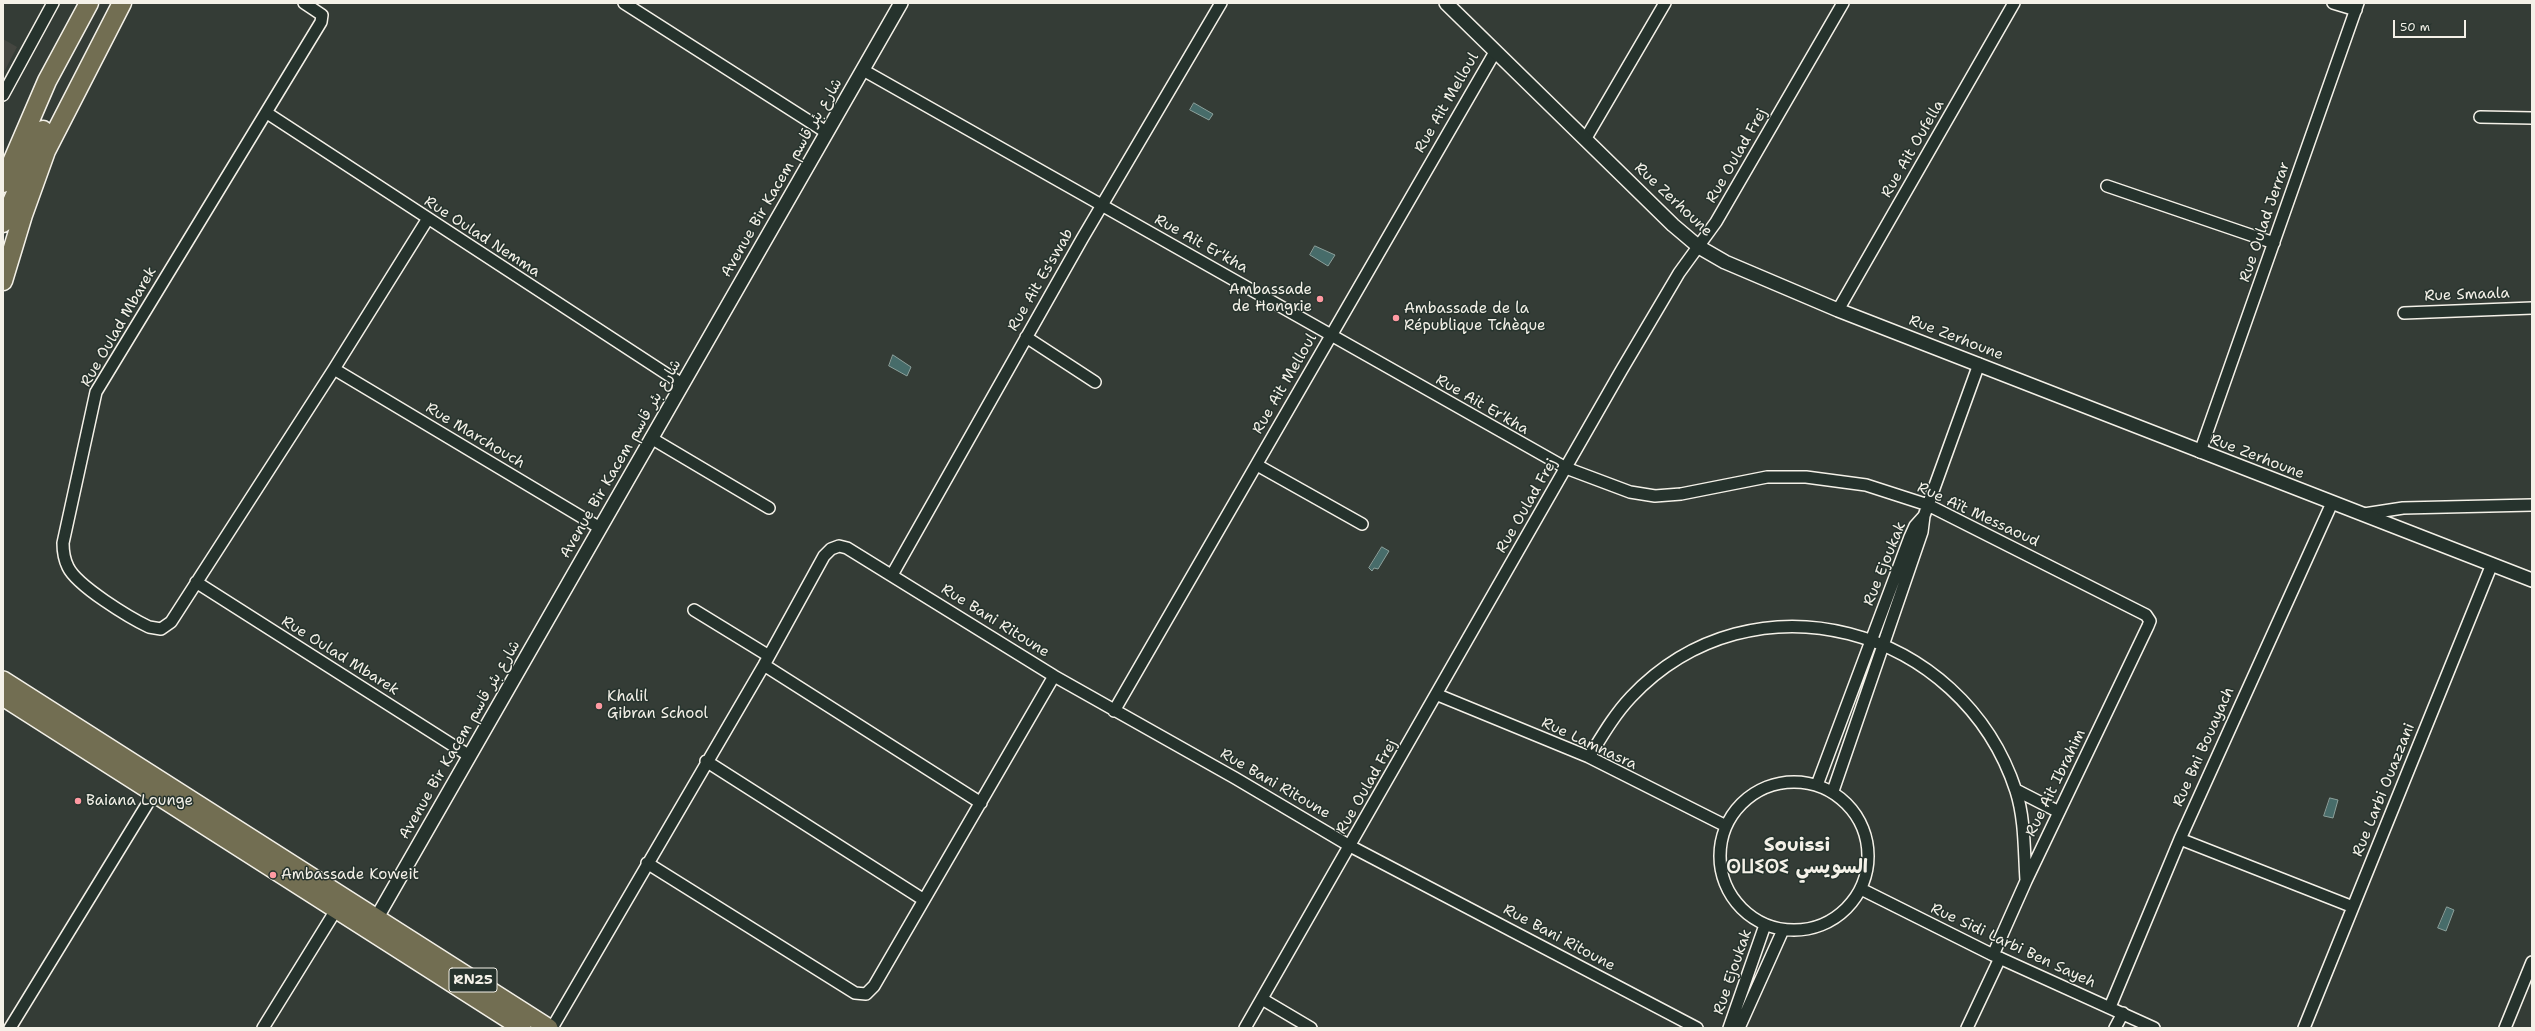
<!DOCTYPE html>
<meta charset="utf-8">
<style>
body{margin:0}
#map{position:relative;width:2535px;height:1031px;overflow:hidden;background:#343c36;font-family:"Shantell Sans",sans-serif}
canvas{display:block}
.frame{position:absolute;inset:0;border:4px solid #f4f1e8;pointer-events:none}
.scale{position:absolute;left:2393px;top:20px;width:73px;height:18px;box-sizing:border-box;border:2px solid #f4f1e8;border-top:0;padding-left:5px;font-size:12px;line-height:14px;white-space:nowrap;color:#f4f1e8;-webkit-text-stroke:3px #26332d;paint-order:stroke}
</style>
<div id="map">
<canvas width="2535" height="1031"></canvas>
<div class="frame"></div>
<div class="scale">50 m</div>
</div>
<script>
const context = document.querySelector('canvas').getContext('2d');
context.lineJoin = 'round';
function fill(path, color) { context.fillStyle = color; context.fill(path, 'evenodd'); }
function trace(path, color, width, dash) { context.strokeStyle = color; context.lineWidth = width; context.lineCap = dash ? 'butt' : 'round'; context.setLineDash(dash || []); context.stroke(path); }
function write(font, color, halo, rows, align = 'center') {
  context.font = font + ' "Shantell Sans","Playpen Sans Arabic","Noto Sans Tifinagh",sans-serif'; context.lineWidth = 3; context.setLineDash([]); context.textBaseline = 'middle'; context.strokeStyle = halo; context.fillStyle = color; for (const [text, x, y, turn = 0] of rows) {
    context.save(); context.translate(x, y); context.rotate((+turn || 0) * Math.PI / 180); context.textAlign = isNaN(turn) ? turn : align; if (halo) context.strokeText(text, 0, 0); context.fillText(text, 0, 0); context.restore();
  }
}
fill(new Path2D(`
 M3,39l14,8 -14,27z`), '#444640');
const water = new Path2D(`
 M1194,103l19,11 -4,6 -19,-10z
 M1315,246l20,9 -7,11 -18,-11z
 M893,355l18,12 -4,9 -18,-10z
 M1382,547l7,4 -11,18 -4,-1 -2,3 -3,-3z
 M2330,798l8,2 -5,18 -9,-2z
 M2447,907l7,3 -8,21 -8,-3z`);
fill(water, '#476c6a');
trace(water, '#8ca19c', 1);
const minor = new Path2D(`
 M304,3l18,12 -1,7 -225,370 -33,151c0,8 1,16 5,24 9,19 62,51 81,60l12,2 10,-7 163,-253 93,-149
 M624,3l202,129
 M2333,3l23,7
 M863,70l703,398 64,24 25,4 26,-2 86,-17h39l60,8 62,20 218,110 4,6 -2,5 -122,255 -33,74
 M3,95l50,-92
 M267,113l415,271
 M2480,117l52,1
 M1586,138l79,-135
 M2107,186l167,57
 M1838,310l176,-307
 M2404,313l128,-5
 M1026,337l69,45
 M334,369l266,159
 M651,438l118,70
 M2200,452l158,-449
 M1257,465l105,59
 M2364,514l39,-6 129,-3
 M892,575l190,-336 139,-236
 M196,582l272,173
 M694,610l75,46
 M764,665l217,138
 M1438,695l151,62 137,69
 M1114,711l381,-659
 M1589,757c13,-21 25,-42 42,-60 122,-129 331,-71 385,94 9,28 8,60 10,89
 M706,761l218,139
 M1720 856a74 74 0 1 1 148 0a74 74 0 1 1-148 0Z
 M1817,785l93,-248 5,-11 9,-10
 M2016,790l43,22
 M1833,791l89,-259 2,-16 55,-152
 M2180,839l173,68
 M647,863l208,130 11,1 8,-8 180,-310
 M1861,889l132,66 161,73
 M1262,999l49,29
 M2110,1007l70,-168 152,-336
 M10,1028l144,-235
 M263,1028l73,-118
 M552,1028l212,-363 60,-109 7,-7 8,-3 8,2 207,128 181,102 115,68 347,182
 M1245,1028l376,-657 58,-98 37,-51 127,-219
 M1729,1028l36,-103
 M1739,1028l44,-98
 M1967,1028l33,-70
 M2115,1028l8,-15
 M2304,1028l188,-464
 M2505,1028l27,-66`);
const tertiary = new Path2D(`
 M1446,3l227,222 26,22 26,15 113,48 694,270
 M372,926l529,-923`);
const primary = new Path2D(`
 M3,680l546,348
 M3,697l519,331`);
const trunk = new Path2D(`
 M3,183l44,-102 42,-78
 M3,223l40,-93
 M3,281l20,-66 23,-64 76,-148`);
trace(minor, '#f4f1e8', 14);
trace(tertiary, '#f4f1e8', 16);
trace(primary, '#f4f1e8', 20);
trace(trunk, '#f4f1e8', 21);
trace(minor, '#26332d', 11);
trace(tertiary, '#26332d', 13);
trace(primary, '#726e52', 17);
trace(trunk, '#726e52', 18);
for (const [x, y, r, color] of [
 [1320,299,4,"#ff9aa2"],
 [1396,318,4,"#ff9aa2"],
 [599,706,4,"#ff9aa2"],
 [78,801,4,"#ff9aa2"],
 [273,875,4,"#ff9aa2"]
]) { const dot = new Path2D(); dot.arc(x, y, r, 0, 2 * Math.PI); context.fillStyle = color; context.fill(dot); trace(dot, '#26332d', 1.5); }
for (const [x, y, w] of [
 [473,980,48]
]) { const box = new Path2D(); box.roundRect(x - w / 2, y - 12, w, 24, 3); context.fillStyle = '#26332d'; context.fill(box); trace(box, '#f4f1e8', 1); }
write('bold 14px', '#f4f1e8', null, [
 ["RN25",473,980]
]);
write('15px', '#f4f1e8', '#26332d', [
 ["Rue Ait Melloul",1447,103,-60],
 ["Rue Ait Oufella",1913,149,-60],
 ["Rue Oulad Frej",1737,156,-60],
 ["Avenue Bir Kacem شارع بئر قاسم",782,178,-60],
 ["Rue Zerhoune",1673,200,43],
 ["Rue Oulad Jerrar",2265,222,-71],
 ["Rue Oulad Nemma",482,237,33],
 ["Rue Ait Er'kha",1201,244,29],
 ["Rue Ait Es'swab",1041,280,-60],
 ["Rue Smaala",2467,295,-2],
 ["Rue Oulad Mbarek",119,327,-60],
 ["Rue Zerhoune",1956,338,21],
 ["Rue Ait Melloul",1285,384,-60],
 ["Rue Ait Er'kha",1482,405,30],
 ["Rue Marchouch",475,436,31],
 ["Rue Zerhoune",2257,457,21],
 ["Avenue Bir Kacem شارع بئر قاسم",621,459,-60],
 ["Rue Oulad Frej",1527,506,-60],
 ["Rue Aït Messaoud",1978,515,25],
 ["Rue Ejoukak",1885,564,-68],
 ["Rue Bani Ritoune",995,621,32],
 ["Rue Oulad Mbarek",340,656,32],
 ["Avenue Bir Kacem شارع بئر قاسم",460,740,-60],
 ["Rue Lamnasra",1589,744,25],
 ["Rue Bni Bouayach",2204,747,-66],
 ["Rue Ait Ibrahim",2056,783,-64],
 ["Rue Bani Ritoune",1275,784,30],
 ["Rue Oulad Frej",1367,787,-60],
 ["Rue Larbi Ouazzani",2384,790,-68],
 ["Rue Bani Ritoune",1559,938,28],
 ["Rue Sidi Larbi Ben Sayeh",2013,946,25],
 ["Rue Ejoukak",1733,972,-71]
]);
write('15px', '#f4f1e8', '#26332d', [
 ["Ambassade",1312,290,"right"],
 ["de Hongrie",1312,307,"right"],
 ["Ambassade de la",1404,309],
 ["République Tchèque",1404,326],
 ["Khalil",607,697],
 ["Gibran School",607,714],
 ["Baiana Lounge",86,801],
 ["Ambassade Koweit",281,875]
], 'left');
write('bold 19px', '#f4f1e8', '#26332d', [
 ["Souissi",1797,846],
 ["ⵙⵡⵉⵙⵉ السويسي",1797,868]
]);
</script>
